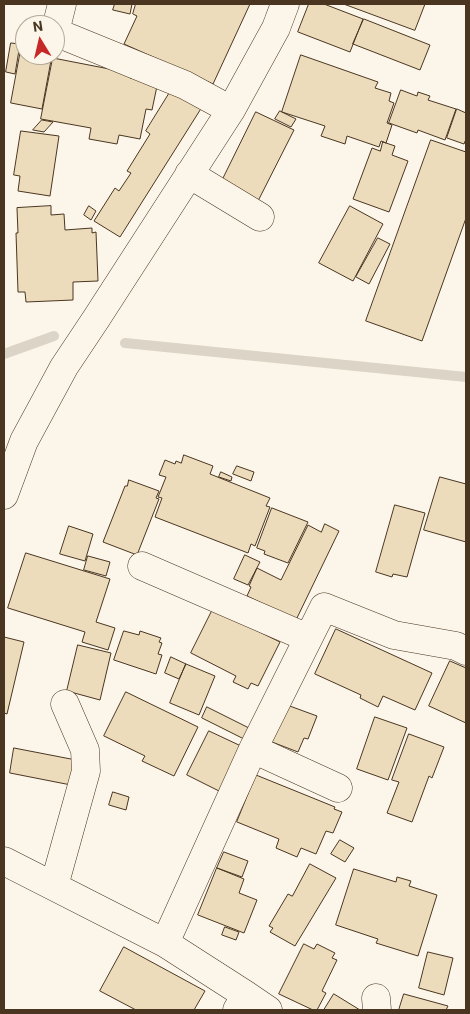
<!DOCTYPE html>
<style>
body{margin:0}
#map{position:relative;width:470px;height:1014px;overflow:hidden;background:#fbf6e9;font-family:Roboto,sans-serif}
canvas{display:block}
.frame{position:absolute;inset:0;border:5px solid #4a3520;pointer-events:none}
.north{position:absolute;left:15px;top:15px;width:50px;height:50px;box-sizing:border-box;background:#fbf6e9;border:1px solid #b4a999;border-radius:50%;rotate:351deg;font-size:14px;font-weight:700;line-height:20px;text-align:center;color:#4a3520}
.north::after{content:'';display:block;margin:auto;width:18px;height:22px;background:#c62828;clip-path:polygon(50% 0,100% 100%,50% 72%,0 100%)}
</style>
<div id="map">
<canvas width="470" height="1014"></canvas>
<div class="frame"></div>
<div class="north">N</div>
</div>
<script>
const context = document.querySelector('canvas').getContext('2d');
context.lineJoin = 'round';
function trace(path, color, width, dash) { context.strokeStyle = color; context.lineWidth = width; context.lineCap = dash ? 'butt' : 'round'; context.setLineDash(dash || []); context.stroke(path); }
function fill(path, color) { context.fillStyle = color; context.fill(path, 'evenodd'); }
trace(new Path2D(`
 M125,343l341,34
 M4,354l50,-18`), '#dcd4c6', 10);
const building = new Path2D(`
 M115,4h17l-2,10 -17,-4z
 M136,4h114l-37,80 -89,-40 13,-28 -4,-2z
 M309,4h15l39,15 -13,33 -52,-20z
 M344,4h81l-10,26z
 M364,19l66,26 -10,25 -67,-26z
 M11,43l9,1 -5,30 -9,-2z
 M22,44h3v11h27l-10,54 -31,-6z
 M301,55l77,27 -3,6 16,5 -2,8 5,2 -7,20 5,2 -6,18 -5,-2 -2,6 -32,-11 -2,8 -24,-8 4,-10 -43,-14z
 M53,58l77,15v5l21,3 6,5 -5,24 -6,-1 -6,30 -21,-4 -2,9 -28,-5 2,-11 -50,-9z
 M172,89l30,18 -82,130 -26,-16 21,-33 4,3 12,-18 -4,-2 23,-37 -4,-3z
 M401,90l16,6 1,-4 12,4 -2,4 28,9 -11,31 -27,-10 -1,3 -28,-10z
 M457,109l9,4v26l-2,5 -17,-6z
 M280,111l16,8 -5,8 -16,-8z
 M256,112l38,18 -36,71 -37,-18z
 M42,120l11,2 -9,10 -11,-2z
 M21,131l38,5 -9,60 -32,-5 2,-15 -6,-1z
 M431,140l35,12v66l-44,123 -56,-20z
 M383,142l12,4 -3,9 16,6 -19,51 -36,-13 19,-51 8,3z
 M51,206v9l13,-1 1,16 27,-2v5l4,-1 2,49 -25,1v18l-47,2 -1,-10h-7l-2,-59h2l-1,-25z
 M89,206l7,5 -5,9 -7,-5z
 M350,206l33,18 -30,57 -34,-18z
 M378,238l12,6 -21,40 -13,-7z
 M184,455l29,11 -3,8 60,24 -4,8 4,1 -15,39 -4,-2 -3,9 -93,-36 7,-19 -4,-1 8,-20 -7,-2 6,-15 10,4 1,-3 5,2z
 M237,466l17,6 -3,9 -18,-7z
 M221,472l11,5 -1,4 -12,-4z
 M440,477l26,7v58l-42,-12z
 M129,480l30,11 -3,7 3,1 -22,56 -34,-13 22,-56h2z
 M395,505l30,8 -18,64 -14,-3 -1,3 -16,-5z
 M272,508l36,14 -20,41 -24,-9 1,-3 -8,-3z
 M325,524l14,7 -43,89 -49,-24 4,-9 -2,-1 8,-18 24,12 27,-55 13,7z
 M69,526l24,8 -8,27 -25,-7z
 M26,553l84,26 -14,43 19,6 -7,22 -26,-8 3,-10 -77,-24z
 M245,555l15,7 -12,23 -14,-6z
 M88,556l22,6 -4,14 -22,-6z
 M213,609l67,33 -22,44 -7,-3 -3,6 -15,-7 3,-6 -45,-23z
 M336,629l96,44 -17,37 -32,-14 -5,11 -18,-9 1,-3 -46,-21z
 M124,631l15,4 1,-4 21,7 -2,4 3,1 -4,11 4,1 -6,19 -42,-14z
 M4,637l20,5 -17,72 -3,-1z
 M78,645l33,8 -11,47 -33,-9z
 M171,657l15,7 -7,15 -14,-6z
 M450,661l16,7v55l-37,-17z
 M186,664l29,12 -16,39 -29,-12z
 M126,692l72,35 -24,49 -32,-15 3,-5 -41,-20z
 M287,705l30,11 -9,23 -4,-1 -6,14 -26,-10z
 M207,707l44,22 -5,11 -44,-22z
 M375,717l32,11 -19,52 -31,-11z
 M209,731l32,15 -22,45 -32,-16z
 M409,734l35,13 -12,31 -3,-2 -17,46 -25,-9 12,-31 -7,-2z
 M14,748l62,12 -5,25 -61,-12z
 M256,775l79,32 -1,2 8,3 -9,21 -7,-2 -10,23 -15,-6 -4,9 -21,-9 3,-9 -42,-17z
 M113,792l16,5 -3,13 -17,-5z
 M340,840l14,8 -9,14 -14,-8z
 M224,852l24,9 -6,16 -25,-9z
 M310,864l26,14 -41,68 -25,-14 3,-4 -4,-2 19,-32 4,2z
 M217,868l27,11 -5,14 18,7 -13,33 -46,-18z
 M354,869l42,13 1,-5 14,4 -2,5 28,9 -19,61 -42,-13 2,-4 -42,-14z
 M225,927l14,5 -3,8 -14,-5z
 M304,944l10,5 3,-5 18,9 -3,5 5,2 -15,31 4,2 -9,17h-4l-34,-16z
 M124,947l81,44 -11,19h-58l-36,-19z
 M428,952l25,6 -9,37 -25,-7z
 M334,994l26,16h-36z
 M404,994l44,12 -2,4h-47z`);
fill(building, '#ecdcbc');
trace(building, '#4a3520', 1);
const minor = new Path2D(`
 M55,32l130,53 46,25
 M55,32l7,-28
 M189,174l71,43
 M4,495l20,-54 40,-74 32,-48 135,-209 45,-82 9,-24
 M142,566l166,72
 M253,749l85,39
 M4,861l161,82 81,52 -9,15
 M54,886l32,-115 -1,-21 -20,-46
 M165,943l88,-194 71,-142 70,28 62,11 10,5
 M246,995l22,15
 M376,998l1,12`);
trace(minor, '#4a3520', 29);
trace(minor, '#fbf6e9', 28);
</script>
